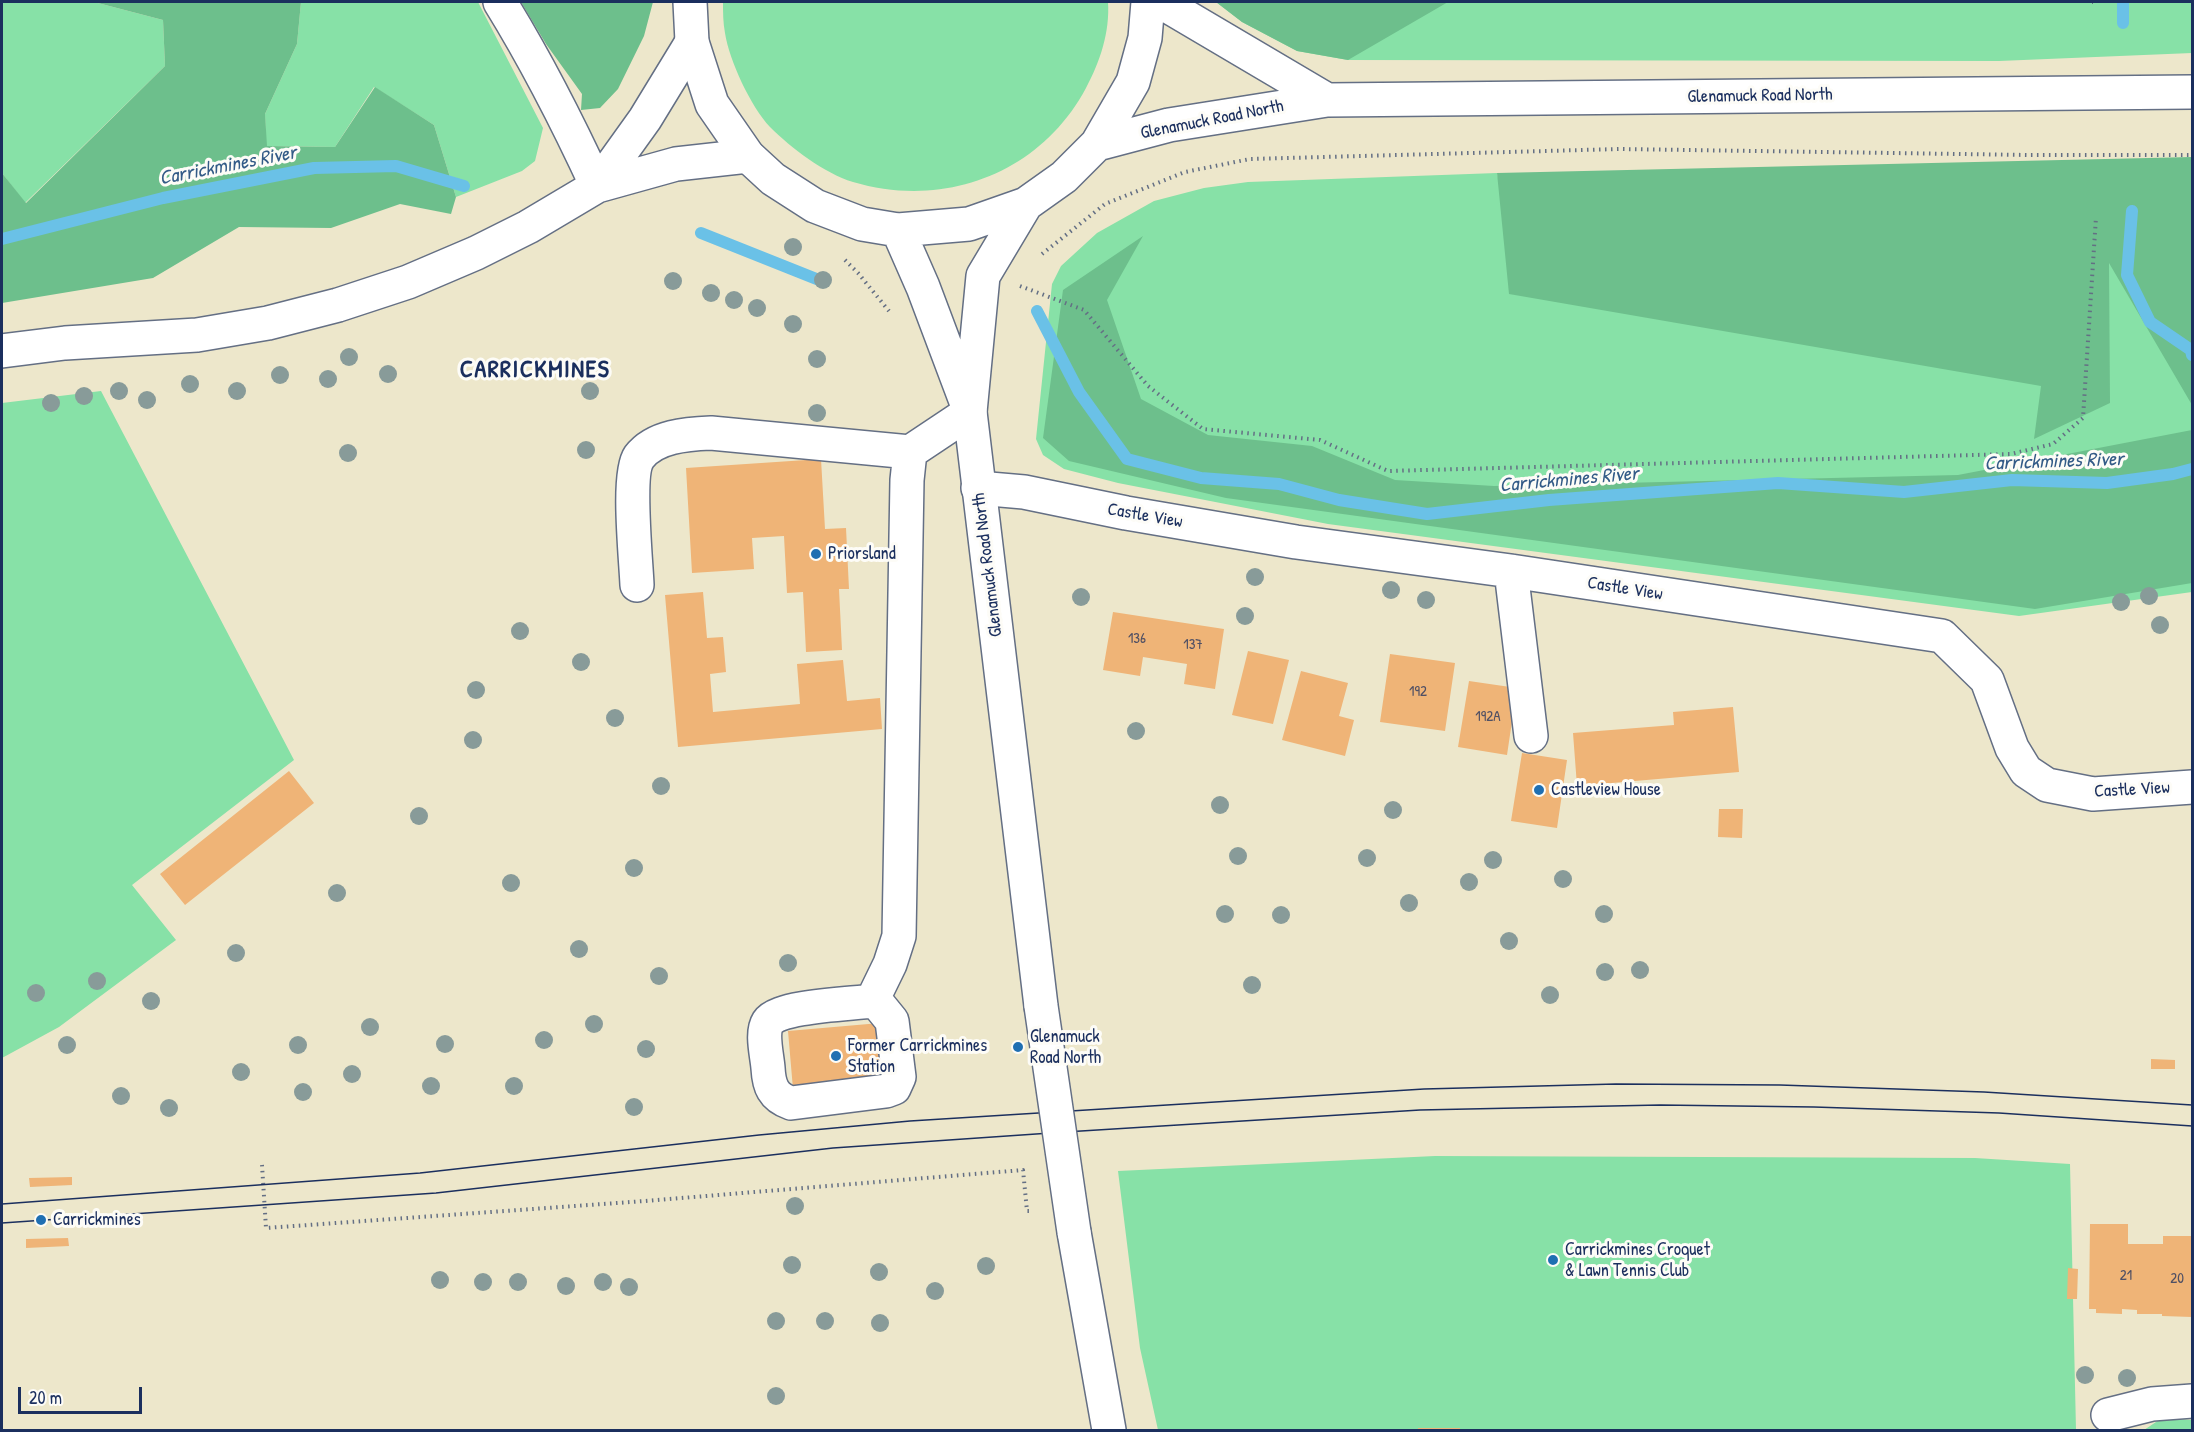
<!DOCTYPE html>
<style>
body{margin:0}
#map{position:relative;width:2194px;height:1432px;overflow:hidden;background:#ede7cb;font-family:"Patrick Hand",sans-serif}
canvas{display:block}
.frame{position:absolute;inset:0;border:3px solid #1b2f5e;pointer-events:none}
.scale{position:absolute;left:18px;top:1387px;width:124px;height:27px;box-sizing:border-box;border:3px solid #1b2f5e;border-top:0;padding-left:8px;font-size:18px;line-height:21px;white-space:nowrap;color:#1b2f5e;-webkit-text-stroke:4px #fdfcf7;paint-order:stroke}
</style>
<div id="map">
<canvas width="2194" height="1432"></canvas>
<div class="frame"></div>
<div class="scale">20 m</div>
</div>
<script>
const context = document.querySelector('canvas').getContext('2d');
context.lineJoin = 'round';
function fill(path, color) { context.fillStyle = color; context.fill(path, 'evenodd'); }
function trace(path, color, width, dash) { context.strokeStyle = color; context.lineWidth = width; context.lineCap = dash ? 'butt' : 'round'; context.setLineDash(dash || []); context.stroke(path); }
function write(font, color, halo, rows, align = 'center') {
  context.font = font + ' "Patrick Hand",sans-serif'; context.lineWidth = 6; context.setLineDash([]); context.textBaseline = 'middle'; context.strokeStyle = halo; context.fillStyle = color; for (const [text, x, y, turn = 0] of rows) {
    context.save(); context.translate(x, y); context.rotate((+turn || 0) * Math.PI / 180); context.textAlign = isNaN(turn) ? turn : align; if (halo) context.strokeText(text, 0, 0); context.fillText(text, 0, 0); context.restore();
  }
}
fill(new Path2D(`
 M2,2h92l69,18 2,46 -140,137 -23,-30z
 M301,2h177l65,126 -8,33 -13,10 -66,26 -22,-72 -60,-38 -39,60 -69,-1 -1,-32 32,-70z
 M723,2h385c2,30 -8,60 -22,86 -46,86 -142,121 -233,94 -29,-9 -62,-34 -83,-55 -19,-20 -41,-67 -45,-94 -2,-10 -2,-21 -2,-31z
 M1216,2h976v51l-193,8 -651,-1 -51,-9 -55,-29z
 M1497,173l23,115 536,-58 136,69v293l-173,24 -691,-92 -210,-41 -54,-14 -21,-14 -7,-16 16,-155 9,-18 36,-33 57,-32 50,-13 44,-6z
 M101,391l193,369 -162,125 44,55 -117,87 -57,31v-655z
 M1435,1156l540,2 95,6 6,266h-918l-18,-82 -22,-177z
 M2162,1418l30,2v10h-48z`), '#87e1a7');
fill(new Path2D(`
 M94,2h207l-4,42 -32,70 2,32 68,1 40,-60 59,38 22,72 -5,17 -51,-10 -69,24 -92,-1 -86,51 -151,25v-130l24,30 139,-137 -2,-46z
 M521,2h132l-9,34 -26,53 -18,19 -19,2 1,-16 -36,-50z
 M1216,2h232l-100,58 -51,-9 -55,-29z
 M2192,157v248l-83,-142 1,140 -76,36 7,-53 -532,-92 -12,-121z
 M1143,236l-36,64 34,99 67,36 104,11 83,34 99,6 464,-11 234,-45v153l-157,26 -809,-111 -157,-37 -26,-23 20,-148z`), '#6dbf8c');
trace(new Path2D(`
 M2123,23v-21
 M2132,211l-5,64 23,47 41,28 1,5
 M701,233l118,47
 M2,239l161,-41 151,-30 82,-2 68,20
 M1037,311l42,81 48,67 74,19 78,6 60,16 88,14 122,-14 229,-17 126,9 108,-12 95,3 66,-9 19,-5`), '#6ac1e7', 12);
fill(new Path2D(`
 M821,459l4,70 21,-1 3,61h-10l3,61 -36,2 -3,-60 -16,1 -3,-57 -32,2 2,31 -62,4 -6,-105z
 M703,592l4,46 16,-1 3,35 -16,2 3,38 87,-8 -3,-40 46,-4 4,41 33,-3 2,31 -204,18 -13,-152z
 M1113,612l111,17 -9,60 -31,-5 3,-20 -44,-7 -3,19 -37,-6z
 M1248,651l41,9 -16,64 -41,-9z
 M1390,654l65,9 -10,68 -65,-9z
 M1301,671l47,12 -9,33 15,4 -9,36 -63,-16z
 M1469,681l48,7 -10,67 -49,-8z
 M1733,707l6,65 -162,14 -4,-53 101,-8 -1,-13z
 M1522,753l45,7 -10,68 -46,-7z
 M289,771l25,32 -129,102 -25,-31z
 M1719,809h24l-1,29 -24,-1z
 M880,1023l5,58 -92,8 -5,-58z
 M2151,1059l24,1v9h-24z
 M72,1177v8l-42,2 -1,-9z
 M2090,1224h38v20h35v-8h29v81l-30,-1v-2h-25v-4l-15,-1v5l-26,-1v-4h-7z
 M68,1238l1,8 -43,2v-9z
 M2068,1268l10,1 -1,30h-10z
 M1418,1428h42v2h-42z`), '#efb477');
const minor = new Path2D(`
 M500,2c37,60 67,119 97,184
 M597,186l48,-67 47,-77
 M2,351l63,-8 132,-8 71,-12 70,-18 70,-23 68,-29 52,-26 69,-41 79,-22 72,-8
 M978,488l46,4 102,21 170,29 215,29 431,65 45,44 25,68 14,23 21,14 46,9 99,-7
 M1511,571l20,165
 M637,585c-1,-25 -10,-111 2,-128 16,-21 48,-23 72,-24l199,19
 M872,1001l7,4 13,16 7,56 -5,11 -8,3 -95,12c-18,-6 -22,-17 -23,-35 -1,-13 -7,-35 0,-46 10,-16 83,-18 104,-21l18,-37 9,-28 8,-456 3,-28 60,-40
 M2108,1415l44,-11 40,-3`);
const major = new Path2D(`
 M690,2l2,40 20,62 36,52 25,23 42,27 47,18 36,6 71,-6 57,-20 38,-27 33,-33 36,-62 12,-44 3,-36
 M1161,2l166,98
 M1097,144l72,-19 158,-25 865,-8
 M1026,204l-43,72 -13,136 71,594
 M898,230l25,57 44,117
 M1074,1232l35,198`);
trace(minor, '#646f84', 36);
trace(major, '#646f84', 36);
trace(new Path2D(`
 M2092,2h1
 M1042,254l63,-50 80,-32 65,-13 369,-10 409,6h164
 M845,260l13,13 31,38
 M1020,286l64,24 64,76 55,43 117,11 68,31 623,-17 42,-10 30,-26 13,-201
 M262,1165l4,63 379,-27 378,-31 4,41h6`), '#646f84', 4, [1.5, 4.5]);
trace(minor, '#fff', 33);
trace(major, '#fff', 33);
trace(new Path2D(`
 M2,1204l418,-31 339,-38 151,-14 514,-32 192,-5 164,1 204,7 208,13
 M2,1223l434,-30 397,-45 232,-16 355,-22 240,-5 154,2 185,6 193,13`), '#1b2f5e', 1.5);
const majorBridge = new Path2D(`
 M1041,1006l33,226`);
trace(majorBridge, '#646f84', 36, []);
trace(majorBridge, '#fff', 33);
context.fillStyle = '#889b99';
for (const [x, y] of [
 [793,247],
 [823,280],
 [673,281],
 [711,293],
 [734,300],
 [757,308],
 [793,324],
 [349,357],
 [817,359],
 [388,374],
 [280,375],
 [328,379],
 [190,384],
 [119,391],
 [237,391],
 [590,391],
 [84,396],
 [147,400],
 [51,403],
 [817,413],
 [586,450],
 [348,453],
 [1255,577],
 [1391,590],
 [2149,596],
 [1081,597],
 [1426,600],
 [2121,602],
 [1245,616],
 [2160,625],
 [520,631],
 [581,662],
 [476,690],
 [615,718],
 [1136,731],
 [473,740],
 [661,786],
 [1220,805],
 [1393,810],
 [419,816],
 [1238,856],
 [1367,858],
 [1493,860],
 [634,868],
 [1563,879],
 [1469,882],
 [511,883],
 [337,893],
 [1409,903],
 [1225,914],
 [1604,914],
 [1281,915],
 [1509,941],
 [579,949],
 [236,953],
 [788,963],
 [1640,970],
 [1605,972],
 [659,976],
 [97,981],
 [1252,985],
 [36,993],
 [1550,995],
 [151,1001],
 [594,1024],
 [370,1027],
 [544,1040],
 [445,1044],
 [67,1045],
 [298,1045],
 [646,1049],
 [241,1072],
 [352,1074],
 [431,1086],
 [514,1086],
 [303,1092],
 [121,1096],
 [634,1107],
 [169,1108],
 [795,1206],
 [792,1265],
 [986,1266],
 [879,1272],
 [440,1280],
 [483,1282],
 [518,1282],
 [603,1282],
 [566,1286],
 [629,1287],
 [935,1291],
 [776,1321],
 [825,1321],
 [880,1323],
 [2085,1375],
 [2127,1378],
 [776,1396]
]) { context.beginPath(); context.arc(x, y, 9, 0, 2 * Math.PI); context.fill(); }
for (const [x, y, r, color] of [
 [816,554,6,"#1f6fb2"],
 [1539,790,6,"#1f6fb2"],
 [1018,1047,6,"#1f6fb2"],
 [836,1056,6,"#1f6fb2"],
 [41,1220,6,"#1f6fb2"],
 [1553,1260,6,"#1f6fb2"]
]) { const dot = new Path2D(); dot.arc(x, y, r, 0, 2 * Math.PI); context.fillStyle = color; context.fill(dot); trace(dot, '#fdfcf7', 2); }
write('15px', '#505064', null, [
 ["136",1137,639],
 ["137",1193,645],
 ["192",1418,692],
 ["192A",1488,717],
 ["21",2126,1276],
 ["20",2177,1279]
]);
write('18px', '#1b2f5e', '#fdfcf7', [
 ["Glenamuck Road North",1760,96,-1],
 ["Glenamuck Road North",1212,120,-11],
 ["Castle View",1145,516,10],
 ["Glenamuck Road North",988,565,-97],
 ["Castle View",1625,589,9],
 ["Castle View",2132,790,-3]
]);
write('18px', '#1b2f5e', '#fdfcf7', [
 ["Priorsland",828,554],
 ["Castleview House",1551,790],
 ["Glenamuck",1030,1037],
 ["Road North",1030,1058],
 ["Former Carrickmines",848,1046],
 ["Station",848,1067],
 ["Carrickmines",53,1220],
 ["Carrickmines Croquet",1565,1250],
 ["& Lawn Tennis Club",1565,1271]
], 'left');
write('italic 20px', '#335b87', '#fdfcf7', [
 ["Carrickmines River",228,166,-11],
 ["Carrickmines River",2054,462,-2],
 ["Carrickmines River",1569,480,-5]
]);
context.letterSpacing = '1.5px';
write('bold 24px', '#1b2f5e', '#fdfcf7', [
 ["CARRICKMINES",535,371]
]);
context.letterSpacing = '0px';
</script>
